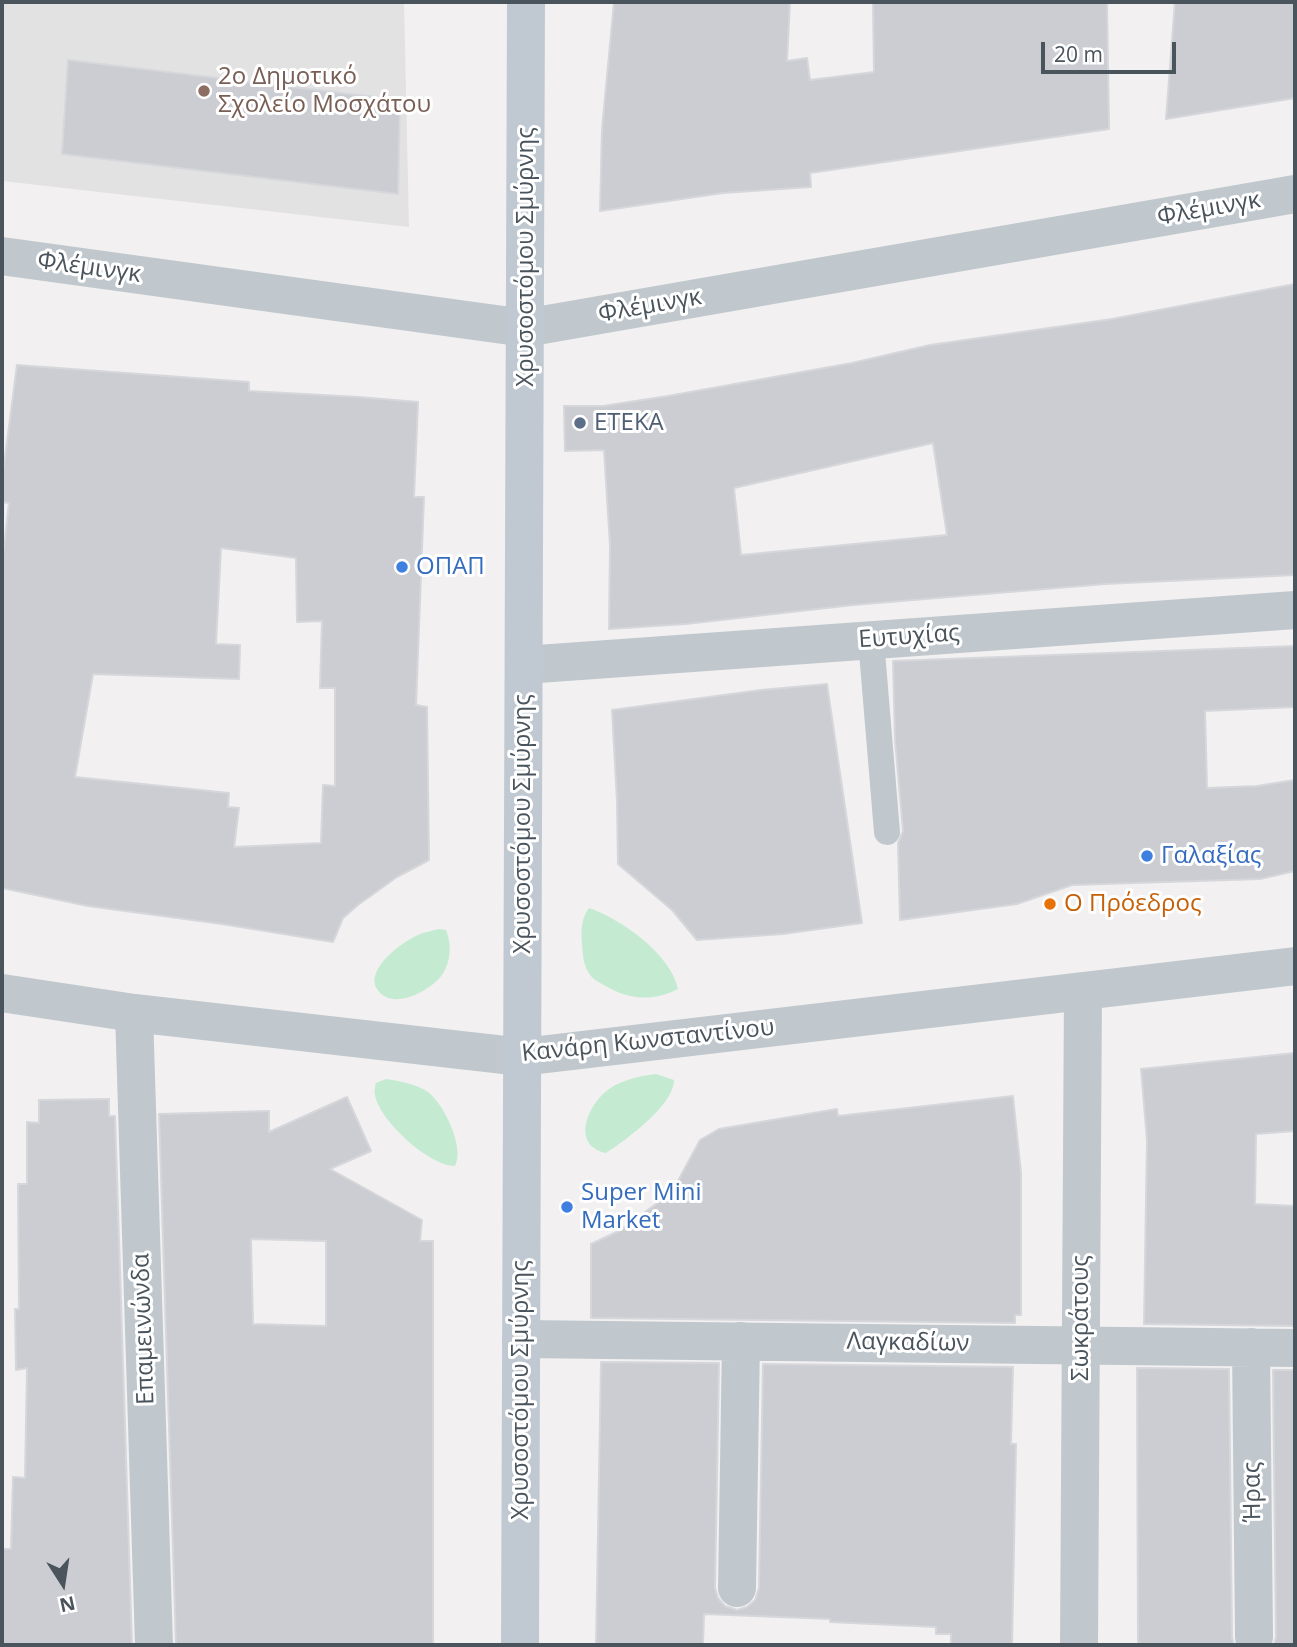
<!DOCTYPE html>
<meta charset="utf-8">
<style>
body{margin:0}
#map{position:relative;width:1297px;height:1647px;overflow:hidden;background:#f2f0f1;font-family:"Open Sans",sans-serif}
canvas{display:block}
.frame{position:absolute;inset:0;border:4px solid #4a545c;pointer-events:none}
.north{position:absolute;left:28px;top:1549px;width:70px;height:70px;-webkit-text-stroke:5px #fff;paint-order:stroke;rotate:168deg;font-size:19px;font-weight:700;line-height:28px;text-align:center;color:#4a545c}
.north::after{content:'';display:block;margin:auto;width:24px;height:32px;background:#4a545c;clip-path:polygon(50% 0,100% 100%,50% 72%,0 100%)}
.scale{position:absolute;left:1041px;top:42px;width:135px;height:32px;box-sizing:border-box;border:4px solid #4a545c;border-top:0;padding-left:9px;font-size:21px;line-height:24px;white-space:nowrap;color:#4a545c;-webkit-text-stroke:5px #fff;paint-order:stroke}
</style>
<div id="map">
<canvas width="1297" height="1647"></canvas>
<div class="frame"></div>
<div class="north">N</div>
<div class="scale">20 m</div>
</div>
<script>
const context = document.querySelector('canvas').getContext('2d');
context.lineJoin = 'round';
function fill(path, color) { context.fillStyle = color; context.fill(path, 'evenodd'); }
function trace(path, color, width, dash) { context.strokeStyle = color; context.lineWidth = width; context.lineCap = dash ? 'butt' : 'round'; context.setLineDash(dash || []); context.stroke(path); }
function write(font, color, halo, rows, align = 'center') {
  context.font = font + ' "Open Sans",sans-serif'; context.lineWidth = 6; context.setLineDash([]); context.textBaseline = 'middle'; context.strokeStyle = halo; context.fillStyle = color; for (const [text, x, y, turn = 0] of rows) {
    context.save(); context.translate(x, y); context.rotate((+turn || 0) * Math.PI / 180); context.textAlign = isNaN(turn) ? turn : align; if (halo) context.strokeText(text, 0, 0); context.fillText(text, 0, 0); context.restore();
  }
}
fill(new Path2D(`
 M2,2h402l5,225 -407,-46z`), '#e3e2e2');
fill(new Path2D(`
 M589,908c32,11 82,46 89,81 -26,13 -49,11 -74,-4 -4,-2 -10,-5 -13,-9 -8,-10 -8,-20 -9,-32 -1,-14 -1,-25 7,-36z
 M439,929l7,1c6,14 5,32 -4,45 -12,16 -50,37 -65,14 -12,-20 25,-47 41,-54 6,-3 14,-4 21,-6z
 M656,1074l18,6c0,25 -48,60 -68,73 -36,-8 -18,-49 3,-64 15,-10 31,-13 47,-15z
 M386,1079c13,2 31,5 42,13 16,12 37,56 27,74 -26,0 -76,-46 -80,-71 -1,-4 0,-8 1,-12z`), '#c4ebd1');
const building = new Path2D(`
 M614,2h176l-3,59 20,-3 3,22 64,-8 -1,-70h234l2,127 -299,44 1,14 -88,6 -123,18 2,-82z
 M1175,2h120v96l-129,21z
 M68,60l332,40 -2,94 -336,-40z
 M1295,284v291l-190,9 -252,21 -167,19 -77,5 1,-84 -6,-95 -39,1 -1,-45h39l65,-10 184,-33 78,-18 182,-26zM933,443l14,92 -206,20 -7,-67z
 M17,365l232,17v9l110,6 59,5 -4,95h10l-8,208 11,2 2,153 -32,17 -39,28 -15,13 -10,24 -111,-18 -134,-18 -86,-18v-323l7,-62 -7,-1v-22zM221,548l75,10 1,64 25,-1 -2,67h15v98l-12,-1 -2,58 -87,4 5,-39 -11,-1 1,-14 -154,-16 18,-103 146,5 1,-34 -24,-1z
 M1295,646v61l-90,4 2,77 50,-2 38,-6v91l-35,8 -188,6 -55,19 -117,16 -2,-77 5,-12 -8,-91 -2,-79z
 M827,684l35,239 -79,11 -86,6 -25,-30 -54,-46 -1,-63 -5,-91 149,-20z
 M1295,1053v78l-39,3 -1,70 40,2v120l-151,-2 3,-184 -6,-71z
 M1013,1096l8,77v142h-6v8l-424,-5v-74l30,-14 51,-38 28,-52 19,-11 118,-20 1,7z
 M347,1097l24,54 -41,18 92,51 -2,21h13v404h-257l-17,-531 110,-3v21zM251,1239l75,2v85l-73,-2z
 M109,1099v17h6l17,529h-130v-96h9l2,-72 12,1 2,-110 -11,2 -1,-61h4l-1,-125h9v-62l12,1v-23z
 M601,1362l118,1 -4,225 3,10 7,8 12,4 10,-3 8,-7 4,-12 4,-224 250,3 -2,77h5l-4,201h-61v-11h-15v-7l-106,-5v-3l-126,-5 -1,31h-107z
 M1137,1368l92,1 3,268 2,8h-96z
 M1273,1370h22v275h-21l2,-8z`);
fill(building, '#cbcdd2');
trace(building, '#d5d7db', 2);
trace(new Path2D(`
 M871,640l16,192`), '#c0c8cd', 26);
trace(new Path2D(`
 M521,1339l774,9
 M1251,1347l3,290
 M737,1588l4,-247`), '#c0c8cd', 38);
trace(new Path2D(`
 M2,256l523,72 770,-134
 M524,665l771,-55
 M2,993l132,20 388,44 773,-91
 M134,1013l20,632
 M1079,1645l4,-654`), '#c0c8cd', 38);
trace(new Path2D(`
 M520,1645l6,-1643`), '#c0c9d2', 38);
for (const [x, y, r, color] of [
 [204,91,7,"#8d6e63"],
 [580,423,7,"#5c6f8a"],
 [402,567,7,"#3f7fe0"],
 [1147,856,7,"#3f7fe0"],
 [1050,904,7,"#e8710a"],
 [567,1207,7,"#3f7fe0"]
]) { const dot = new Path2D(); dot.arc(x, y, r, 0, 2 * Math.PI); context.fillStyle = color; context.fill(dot); trace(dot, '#fff', 2.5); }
write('24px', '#785e54', '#fff', [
 ["2ο Δημοτικό",218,77],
 ["Σχολείο Μοσχάτου",218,105]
], 'left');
write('24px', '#4a545c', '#fff', [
 ["Φλέμινγκ",1209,209,-10],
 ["Χρυσοστόμου Σμύρνης",526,257,-90],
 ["Φλέμινγκ",89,268,8],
 ["Φλέμινγκ",650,306,-10],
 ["Ευτυχίας",909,637,-4],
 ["Χρυσοστόμου Σμύρνης",523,824,-90],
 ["Κανάρη Κωνσταντίνου",648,1041,-6],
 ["Σωκράτους",1081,1318,-90],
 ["Επαμεινώνδα",144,1329,-92],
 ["Λαγκαδίων",908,1343,1],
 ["Χρυσοστόμου Σμύρνης",521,1390,-90],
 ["Ήρας",1253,1492,-91]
]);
write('24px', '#4e5e75', '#fff', [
 ["ΕΤΕΚΑ",594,423]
], 'left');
write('24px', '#366cbe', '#fff', [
 ["ΟΠΑΠ",416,567],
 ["Γαλαξίας",1161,856],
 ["Super Mini",581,1193],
 ["Market",581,1221]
], 'left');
write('24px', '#c56008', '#fff', [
 ["Ο Πρόεδρος",1064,904]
], 'left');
</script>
